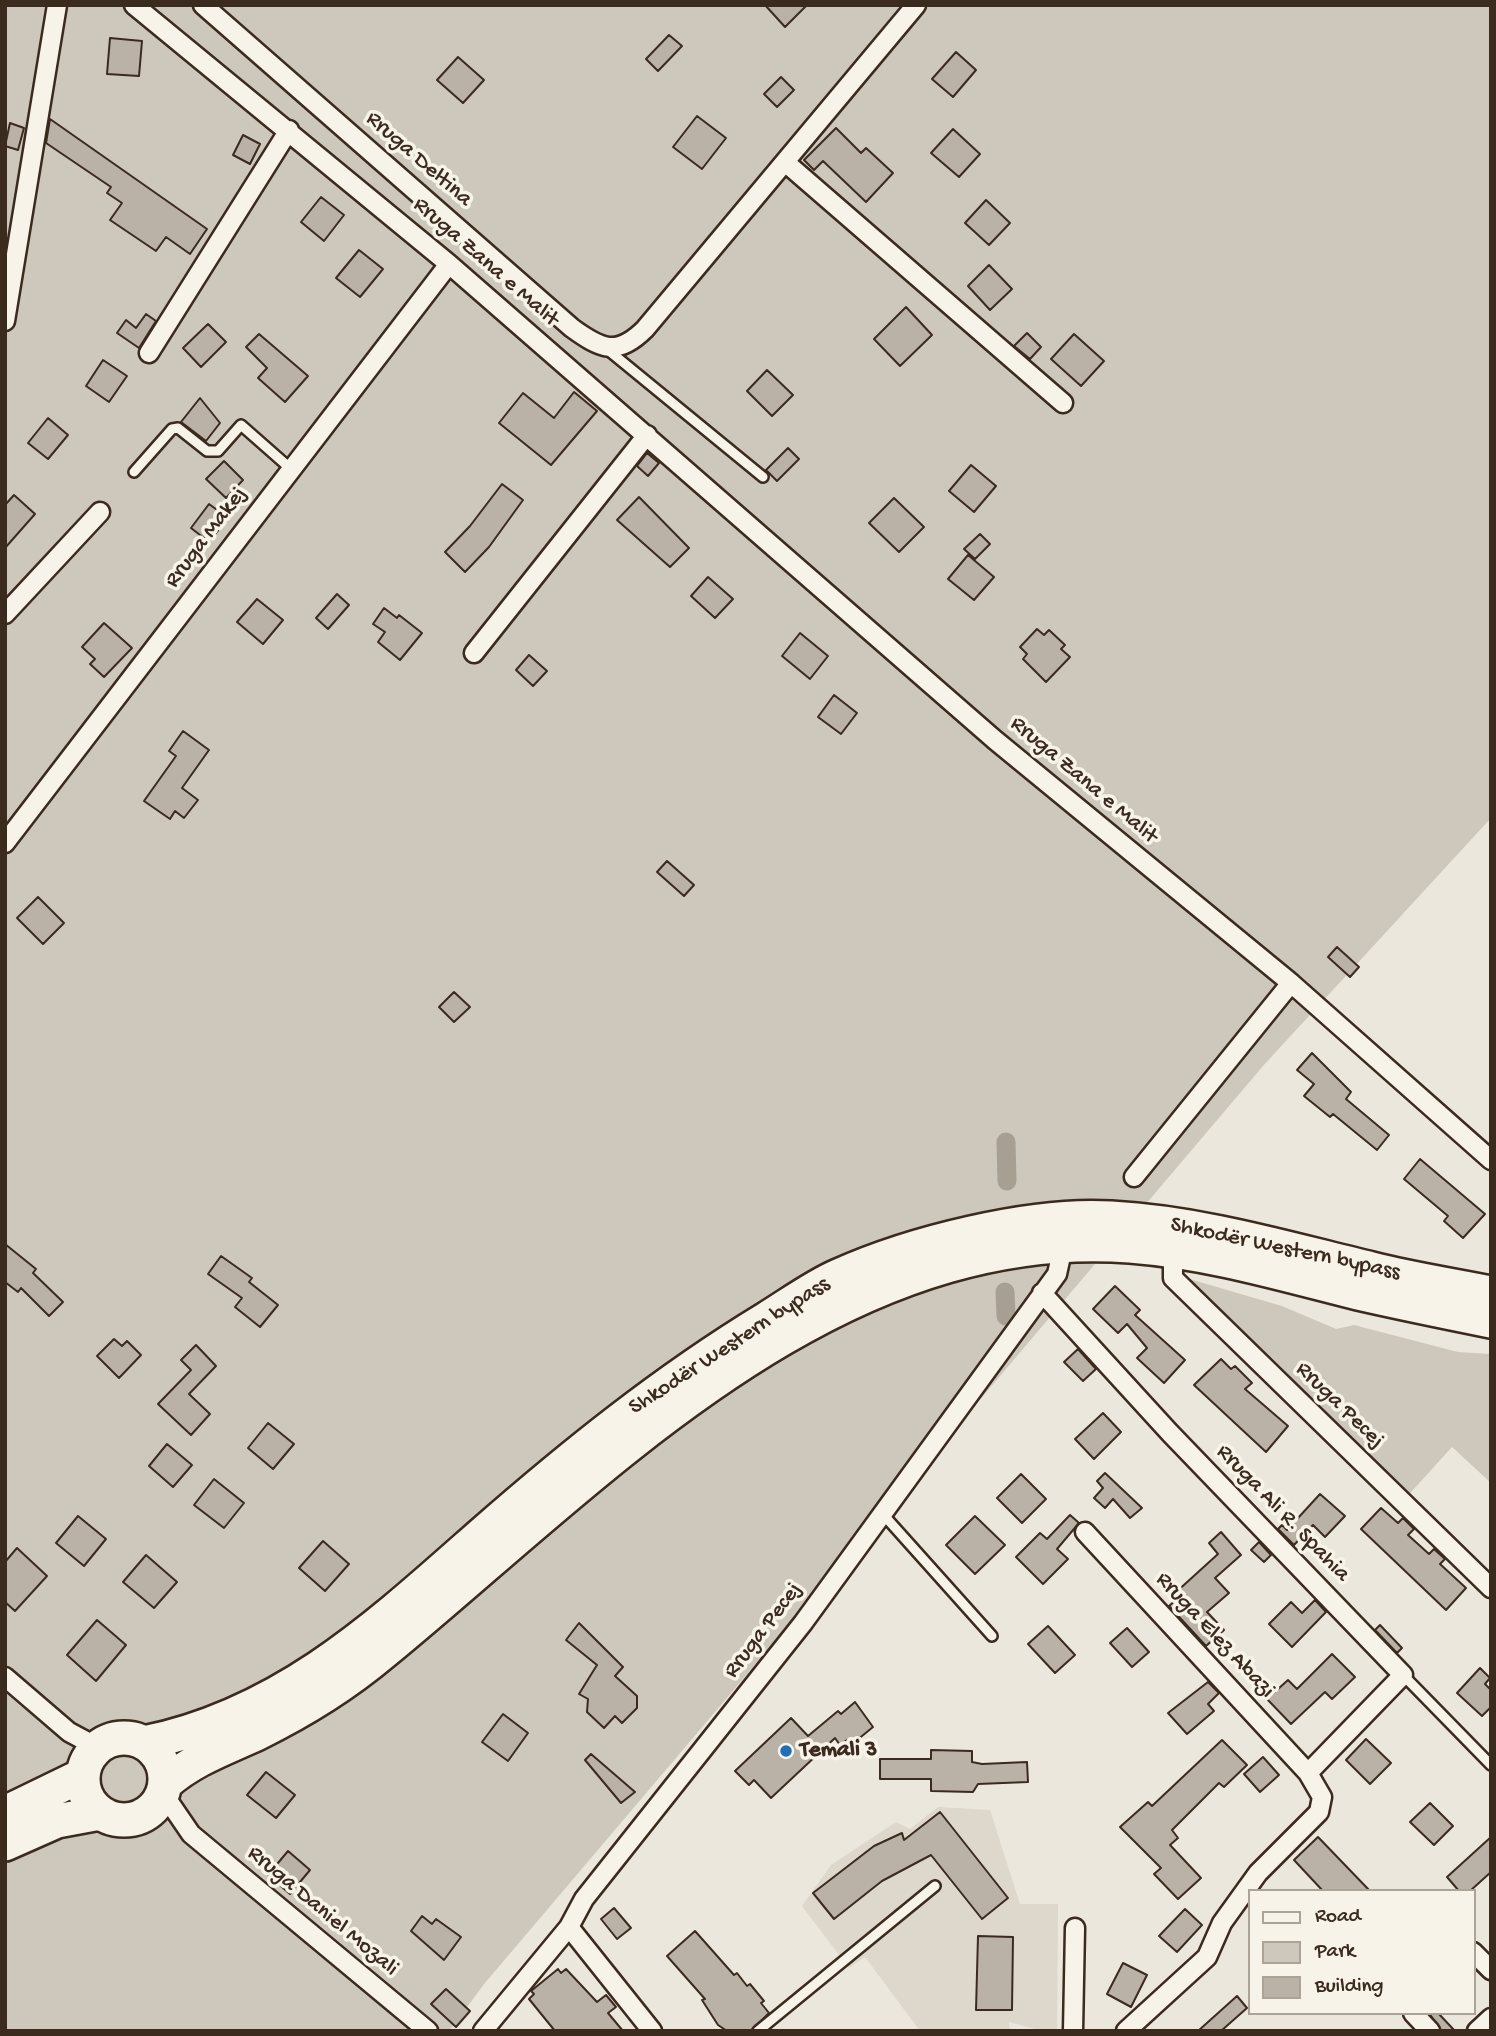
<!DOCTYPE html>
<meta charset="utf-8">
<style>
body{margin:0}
#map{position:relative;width:1496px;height:2036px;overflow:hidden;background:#ece7dc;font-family:"Gochi Hand",sans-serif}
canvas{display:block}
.frame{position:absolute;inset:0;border:7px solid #3b2a1e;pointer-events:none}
.legend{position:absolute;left:1248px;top:1889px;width:228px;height:126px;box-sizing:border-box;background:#f7f3e8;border:2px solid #aca397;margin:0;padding:9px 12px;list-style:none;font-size:21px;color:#3b2a1e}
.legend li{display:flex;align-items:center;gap:14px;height:35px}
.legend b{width:35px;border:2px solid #aca397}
</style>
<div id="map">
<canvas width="1496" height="2036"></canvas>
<div class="frame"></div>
<ul class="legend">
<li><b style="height:9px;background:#f7f3e8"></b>Road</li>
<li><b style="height:19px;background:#cec8bc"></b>Park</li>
<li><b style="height:19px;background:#bab2a7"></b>Building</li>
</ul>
</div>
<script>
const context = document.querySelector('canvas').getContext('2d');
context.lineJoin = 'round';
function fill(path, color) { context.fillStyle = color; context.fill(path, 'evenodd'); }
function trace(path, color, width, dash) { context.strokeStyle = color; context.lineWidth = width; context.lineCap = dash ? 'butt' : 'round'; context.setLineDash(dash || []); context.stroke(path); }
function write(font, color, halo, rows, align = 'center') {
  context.font = font + ' "Gochi Hand",sans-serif'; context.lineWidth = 7; context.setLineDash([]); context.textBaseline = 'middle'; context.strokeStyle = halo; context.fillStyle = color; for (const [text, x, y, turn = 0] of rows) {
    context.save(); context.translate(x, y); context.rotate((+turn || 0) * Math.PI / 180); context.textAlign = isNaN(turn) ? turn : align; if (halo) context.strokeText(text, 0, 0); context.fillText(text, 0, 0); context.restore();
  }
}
fill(new Path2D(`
 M938,1807l52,3 30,94h38l-1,127h-15l-33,-9 1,9h-90l-55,-74 -16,11 -47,-62 29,-41 65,-43 14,7z`), '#ddd7cc');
fill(new Path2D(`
 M5,5h1486v813l-228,248 -778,917 -36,48h-444z
 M1186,1278l96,28 54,23 18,-4 104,27 33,2v129l-39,-36 -49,54 -221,-219z`), '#cec8bc');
trace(new Path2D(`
 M1006,1142l1,39
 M1005,1292l1,24`), '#a89f93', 19);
const building = new Path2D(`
 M765,5h42l-22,22z
 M669,35l13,11 -24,25 -12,-12z
 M110,38l32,3 -3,35 -32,-2z
 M956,52l20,18 -23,27 -21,-18z
 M458,57l26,23 -21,23 -26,-23z
 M781,77l13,13 -17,17 -13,-13z
 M697,116l29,22 -24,31 -29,-22z
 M50,119l157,110 -17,25 -24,-17 -10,14 -46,-31 12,-17 -15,-10 4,-6 -65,-44z
 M10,123l14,5 -6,22 -13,-4z
 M836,128l25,25 5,-5 27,25 -27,29 -43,-41 -9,9 -10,-10z
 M953,129l27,25 -21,23 -28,-24z
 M243,135l17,9 -10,20 -17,-9z
 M321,197l23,18 -20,26 -23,-19z
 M986,200l24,23 -21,22 -24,-22z
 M359,250l24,19 -23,28 -24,-19z
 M989,265l23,24 -22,21 -22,-24z
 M906,307l26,28 -32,31 -26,-27z
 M146,314l10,7 -17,27 -22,-15 9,-13 10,8z
 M208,324l18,18 -25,25 -18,-19z
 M1027,333l14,14 -11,12 -16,-13z
 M259,334l49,42 -23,26 -27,-24 9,-10 -21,-21z
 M1074,334l30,27 -23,25 -30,-27z
 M103,360l24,16 -18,26 -23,-16z
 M767,370l26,25 -21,21 -25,-25z
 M574,392l23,19 -46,54 -52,-42 24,-30 31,25z
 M200,398l20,25 -14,18 -25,-19z
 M48,418l20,17 -20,24 -20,-16z
 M788,448l11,11 -22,22 -11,-11z
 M647,453l12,10 -11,13 -11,-10z
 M224,461l19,19 -17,18 -20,-19z
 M971,465l25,21 -22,26 -25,-21z
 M502,484l21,16 -34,47 -24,25 -20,-20 25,-26z
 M14,495l21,19 -30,34v-43z
 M639,497l50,51 -19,19 -53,-47z
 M894,498l30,29 -25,25 -30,-29z
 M209,504l19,14 -19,24 -18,-14z
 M980,534l10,10 -15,15 -11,-10z
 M968,555l26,22 -20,23 -26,-21z
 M708,577l25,22 -18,19 -24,-22z
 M337,594l12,11 -21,24 -12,-11z
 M257,599l26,21 -20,24 -26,-22z
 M384,608l13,10 2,-3 23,18 -22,27 -22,-18 7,-10 -12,-8z
 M104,623l28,25 -28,29 -14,-13 5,-5 -13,-12z
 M1037,629l7,6 5,-5 16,15 -4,4 9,8 -24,25 -23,-23 4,-5 -7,-7z
 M800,633l28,23 -18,23 -28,-23z
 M529,655l18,16 -14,15 -17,-16z
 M834,695l23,18 -16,21 -23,-17z
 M183,731l26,19 -27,38 16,12 -14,18 -9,-7 -5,8 -26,-18 32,-45 -7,-5z
 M667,861l27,24 -10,11 -27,-24z
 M38,897l26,26 -21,21 -26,-26z
 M1337,947l22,20 -9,10 -22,-20z
 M454,992l16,15 -16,15 -15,-15z
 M1312,1053l39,39 -5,7 43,36 -12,15 -44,-36 -3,3 -26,-21 10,-12 -17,-14z
 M1420,1159l65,55 -22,24 -19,-17 4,-5 -44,-37z
 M5,1244l31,25 -3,4 30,29 -14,14 -28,-28 -3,4 -13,-10z
 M221,1256l31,22 -3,4 29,23 -18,22 -25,-20 7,-9 -34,-24z
 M1115,1286l25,24 -5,5 50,45 -21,23 -27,-25 10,-10 -20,-24 -9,9 -25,-24z
 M114,1339l8,7 5,-5 14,14 -22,23 -22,-22z
 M196,1345l20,21 -27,28 21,20 -19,21 -33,-31 33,-34 -10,-10z
 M1078,1349l18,20 -13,12 -19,-19z
 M1221,1359l10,10 4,-3 17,17 -7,6 43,37 -22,26 -72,-67z
 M1103,1413l18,19 -27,27 -19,-20z
 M268,1423l26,21 -21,25 -25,-21z
 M167,1444l25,21 -19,22 -24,-21z
 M1105,1473l37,35 -12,10 -17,-19 -8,9 -11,-10 9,-10 -6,-7z
 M1021,1474l25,25 -24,24 -25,-25z
 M214,1479l30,24 -20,25 -30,-23z
 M1320,1494l25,22 -20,21 -12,-12 -19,20 -16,-16 4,-4 5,5z
 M1381,1508l17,15 5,-5 11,11 -6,6 21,19 5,-5 11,10 -5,5 26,24 -20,22 -85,-81z
 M1070,1515l9,8 -22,26 11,10 -25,25 -27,-27 24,-24 7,6z
 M78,1516l28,23 -22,27 -28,-23z
 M975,1516l30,29 -30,29 -29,-29z
 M1221,1532l20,23 -26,23 14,15 -22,19 17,18 -18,16 -37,-40 9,-8 -4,-4 44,-40 -9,-11z
 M323,1541l26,23 -24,27 -26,-23z
 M1259,1542l12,13 -7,7 -13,-12z
 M17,1548l30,28 -32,35 -10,-9v-40z
 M146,1555l31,27 -23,26 -31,-26z
 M1315,1600l11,12 -34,35 -23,-23 22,-22 11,11z
 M97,1620l29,25 -30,36 -29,-26z
 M579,1623l44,44 -8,9 22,20v12l-15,15 -7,-7 -11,12 -17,-16 1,-13 -9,-5 18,-29 -31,-25z
 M1380,1625l22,23 -5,5 -22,-23z
 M1048,1626l27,29 -20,18 -27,-29z
 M1127,1628l22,24 -17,15 -22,-24z
 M1332,1654l23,23 -23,22 -7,-7 -34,32 -24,-25 21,-19 9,9z
 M1480,1668l10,10 -5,6 6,6v17l-9,9 -25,-23z
 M1208,1682l11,11 -11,11 6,7 -27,23 -19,-21z
 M855,1702l18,25 -22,18 -4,-5 -7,5 -5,-7 -64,60 -17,-18 -5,5 -14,-14 56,-53 17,18 30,-25 3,3z
 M503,1714l25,19 -20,28 -26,-19z
 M1366,1739l25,24 -21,21 -24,-24z
 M1222,1740l25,25 -23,22 -5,-4 -47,47 6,8 -8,7 31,33 -23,21 -24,-25 7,-6 -41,-41 28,-25 4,4z
 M931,1750l41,1v11l10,2 45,-2 1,20 -50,2 -5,8 -42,-1v-12h-51v-20h51z
 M591,1754l44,38 -14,11 -36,-43z
 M1263,1757l16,18 -19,17 -16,-18z
 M266,1772l29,23 -19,23 -29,-23z
 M1430,1803l23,23 -19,19 -24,-23z
 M940,1812l68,86 -26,21 -51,-64 -49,26 -48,38 -21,-26 61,-47 28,-13 2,7z
 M1318,1837l52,54h-47l-29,-31z
 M1491,1837v35l-21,19h-11l-12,-14z
 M288,1851l22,19 -20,24 -22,-19z
 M614,1908l17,20 -14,11 -16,-20z
 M1185,1909l17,16 -25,27 -18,-16z
 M422,1916l10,8 4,-5 25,18 -17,23 -33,-29z
 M695,1931l39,44 3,-2 10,13 3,-2 14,17 -3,2 8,10 -18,18h-24l-9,-6 -16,-25 3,-1 -38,-43z
 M978,1936l35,1 -1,73h-36z
 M1123,1963l24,12 -16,32 -24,-13z
 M558,1969l3,4 5,-4 31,33 9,-7 10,12 -8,6 15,18h-68l-26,-32 5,-5 -3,-3z
 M446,1989l24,22 -14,16 -25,-23z
 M1237,1996l10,12 -26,23h-23z
 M1429,2013h9l17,18h-14z`);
fill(building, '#bab2a7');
trace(building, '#3b2a1e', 2);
const lane = new Path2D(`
 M608,350l155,127
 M134,472l38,-43 6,-1 29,23h11l23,-26 50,44
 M881,1512l111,124
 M1403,1675l88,90
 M758,2031l177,-145`);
const street = new Path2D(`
 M134,5l315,259 546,476 296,243 200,177
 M203,5l369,323c29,21 45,29 73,1l271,-324
 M785,162l278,241
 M5,321l52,-316
 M149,353l140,-223
 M5,614l95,-102
 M474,653l173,-218
 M5,843l444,-579
 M1134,1177l157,-194
 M1173,1251v27l318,310
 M1042,1293l128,140 233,242 -95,98
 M1085,1532l223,241 14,24 -3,15 -61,61 -36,50 -15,34 -81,74
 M5,1677l64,55 28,15
 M163,1793l28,41 237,197
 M569,1927l83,104
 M1473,1952l18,18
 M1413,2013l17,18
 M483,2031l86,-104 15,-28 219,-276 254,-349 6,-27
 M1073,2031l2,-103
 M1477,2031l14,-13`);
const highway = new Path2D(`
 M83 1779a41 41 0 1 1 82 0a41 41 0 1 1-82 0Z
 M144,1743c139,-28 235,-118 338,-209 89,-78 182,-153 284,-215 23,-14 47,-32 72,-43 73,-33 193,-63 273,-58 90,5 174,30 261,51 39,10 79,16 119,24
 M166,1783c27,-24 60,-35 92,-50 45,-22 88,-49 126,-81 212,-174 446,-428 746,-406 78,6 152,28 228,47 44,10 88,19 133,28
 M5,1813l78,-38
 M5,1844l52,-23 43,-8`);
trace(lane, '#3b2a1e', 14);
trace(street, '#3b2a1e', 23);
trace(highway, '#3b2a1e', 38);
trace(lane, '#f7f3e8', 9);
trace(street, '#f7f3e8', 18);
trace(highway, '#f7f3e8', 33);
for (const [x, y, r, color] of [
 [786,1751,7,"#1f6fb2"]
]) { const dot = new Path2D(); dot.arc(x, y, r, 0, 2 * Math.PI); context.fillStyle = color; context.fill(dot); trace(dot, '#f7f3e8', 2.5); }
write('23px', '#3b2a1e', '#f7f3e8', [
 ["Rruga Deltina",418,160,41],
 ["Rruga Zana e Malit",485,263,41],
 ["Rruga Makej",207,538,-53],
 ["Rruga Zana e Malit",1083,781,40],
 ["Shkodër Western bypass",1285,1250,12],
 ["Shkodër Western bypass",730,1347,-33],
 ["Rruga Pecej",1339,1406,44],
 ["Rruga Ali R. Spahia",1282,1514,46],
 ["Rruga Pecej",764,1631,-53],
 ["Rruga Elez Abazi",1214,1636,47],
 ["Rruga Daniel Mozali",322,1912,40]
]);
write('bold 23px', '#3b2a1e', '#f7f3e8', [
 ["Temali 3",800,1751]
], 'left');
</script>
